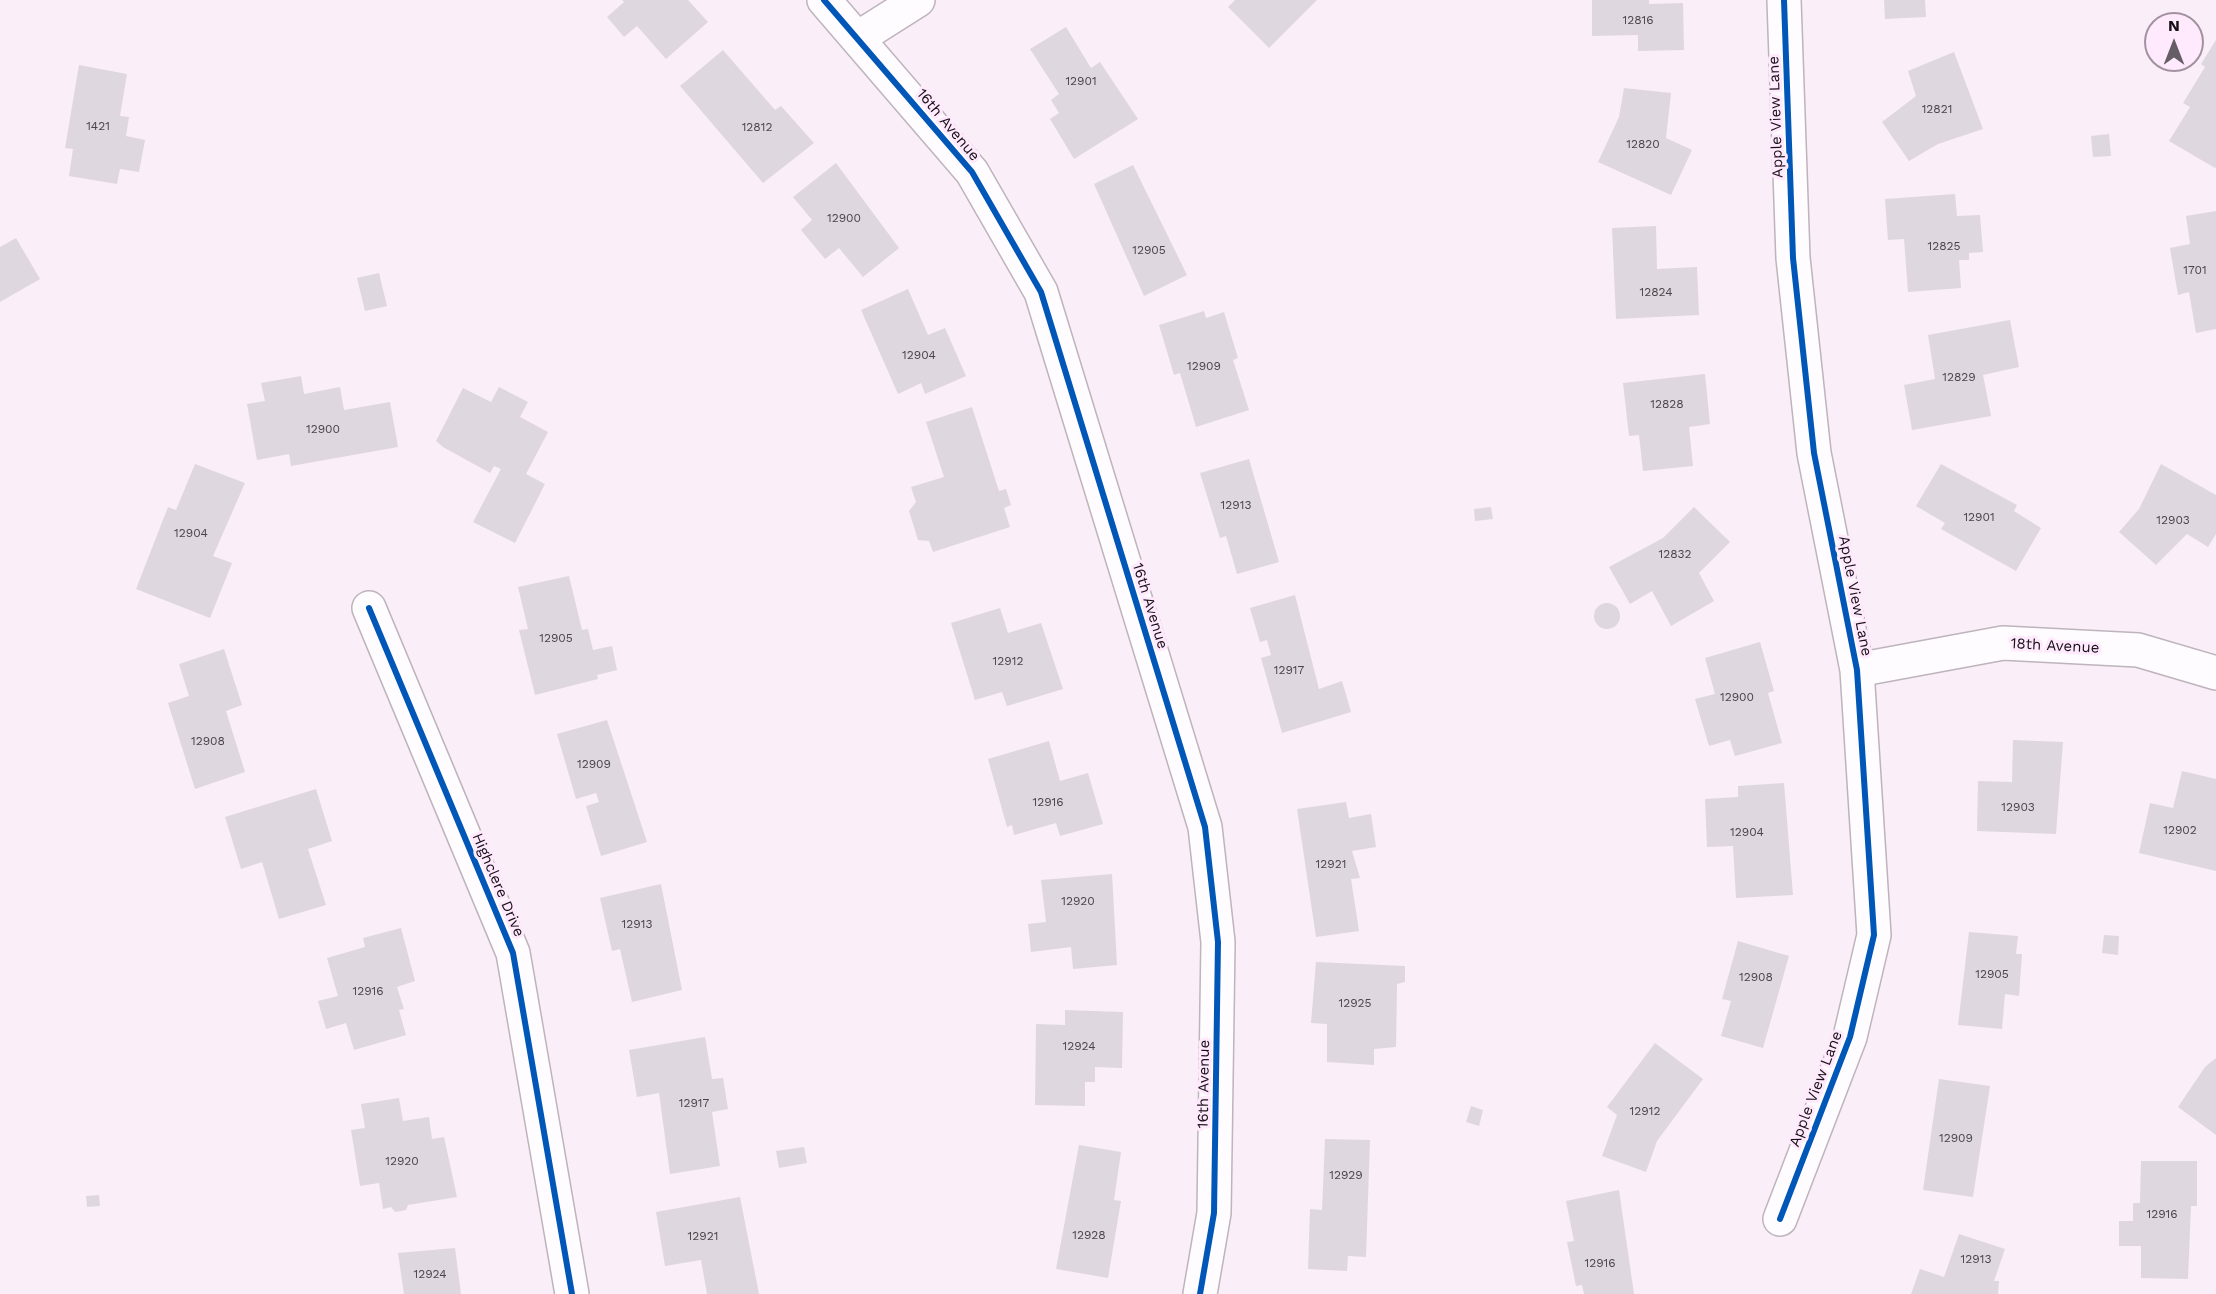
<!DOCTYPE html>
<style>
body{margin:0}
#map{position:relative;width:2216px;height:1294px;overflow:hidden;background:#faeef8;font-family:"Work Sans",sans-serif}
canvas{display:block}
.north{position:absolute;left:2144px;top:12px;width:60px;height:60px;box-sizing:border-box;background:#ffe9fc;border:2px solid #a292a0;border-radius:50%;rotate:0deg;font-size:16px;font-weight:700;line-height:24px;text-align:center;color:#171016}
.north::after{content:'';display:block;margin:auto;width:21px;height:27px;background:#665e65;clip-path:polygon(50% 0,100% 100%,50% 72%,0 100%)}
</style>
<div id="map">
<canvas width="2216" height="1294"></canvas>
<div class="north">N</div>
</div>
<script>
const context = document.querySelector('canvas').getContext('2d');
context.lineJoin = 'round';
function fill(path, color) { context.fillStyle = color; context.fill(path, 'evenodd'); }
function trace(path, color, width, dash) { context.strokeStyle = color; context.lineWidth = width; context.lineCap = dash ? 'butt' : 'round'; context.setLineDash(dash || []); context.stroke(path); }
function write(font, color, halo, rows, align = 'center') {
  context.font = font + ' "Work Sans",sans-serif'; context.lineWidth = 6; context.setLineDash([]); context.textBaseline = 'middle'; context.strokeStyle = halo; context.fillStyle = color; for (const [text, x, y, turn = 0] of rows) {
    context.save(); context.translate(x, y); context.rotate((+turn || 0) * Math.PI / 180); context.textAlign = isNaN(turn) ? turn : align; if (halo) context.strokeText(text, 0, 0); context.fillText(text, 0, 0); context.restore();
  }
}
fill(new Path2D(`
 M622,0h66l20,22 -42,37 -29,-33 -13,11 -17,-20 17,-15z
 M1235,0h82l-48,48 -41,-41z
 M1592,0h57v4l34,-1 1,47 -46,1v-16l-46,1z
 M1884,0h41l1,17 -41,2z
 M1066,27l25,41 9,-6 38,57 -64,40 -24,-40 9,-6 -8,-13 8,-6 -29,-45z
 M2216,40v127l-1,1 -46,-27 21,-34 -7,-4 22,-36 -4,-3z
 M723,50l52,60 6,-4 33,37 -51,40 -83,-97z
 M1954,52l29,77 -45,15 -29,17 -27,-39 34,-26 -8,-25z
 M79,65l48,9 -7,42 9,1 -3,19 19,4 -6,32 -19,-3 -3,15 -48,-8 4,-27 -8,-1z
 M1624,88l47,5 -5,45 26,12 -21,45 -73,-33 21,-45z
 M2109,134l2,22 -18,1 -2,-21z
 M836,163l63,85 -36,29 -24,-29 -14,11 -24,-29 11,-10 -19,-23z
 M1133,165l54,110 -43,21 -50,-112z
 M1955,194l2,22 23,-1 3,37 -14,1v7h-10l2,28 -53,4 -4,-53 -16,1 -3,-41z
 M2216,211v118l-20,4 -7,-41 -11,3 -8,-47 20,-4 -4,-28z
 M1656,226l1,43 40,-2 2,48 -83,4 -4,-91z
 M16,238l24,41 -40,23v-55z
 M379,273l8,33 -22,5 -8,-33z
 M908,289l20,46 17,-7 21,48 -41,18 -4,-11 -23,11 -37,-84z
 M1204,311l2,7 18,-6 14,46 -5,2 16,50 -53,17 -16,-54 -6,2 -15,-50z
 M2010,320l9,47 -36,8 8,41 -79,14 -8,-45 31,-6 -7,-44z
 M1705,374l5,50 -21,3 4,39 -50,5 -4,-36 -10,1 -6,-53z
 M301,376l3,18 36,-7 4,23 46,-8 8,45 -107,19 -2,-12 -32,6 -10,-56 18,-3 -4,-18z
 M499,387l29,15 -8,15 28,15 -22,42 19,10 -30,59 -42,-21 28,-53 -7,-3 -4,7 -47,-26 -7,-6 27,-53 28,14z
 M972,407l27,84 7,-2 5,16 -7,3 6,19 -77,25 -4,-11 -11,-1 -9,-29 7,-9 -5,-15 33,-10 -18,-55z
 M1249,459l30,103 -42,12 -11,-38 -6,2 -20,-65z
 M195,464l50,19 -32,73 19,7 -22,55 -74,-29 32,-82 8,3z
 M1941,464l76,41 -3,6 27,17 -25,43 -75,-42 4,-6 -29,-17z
 M2161,464l55,31v39l-8,13 -21,-13 -31,31 -37,-33 20,-23z
 M1491,507l2,12 -18,2 -1,-12z
 M1694,507l36,35 -31,31 15,28 -43,25 -19,-35 -22,13 -21,-37 54,-29z
 M569,576l13,54 6,-1 5,21 19,-4 5,24 -20,5 1,4 -63,16 -16,-65 9,-1 -10,-42z
 M1295,595l24,94 23,-8 9,31 -69,21 -21,-75 10,-3 -4,-15 -7,2 -10,-34z
 M1594 616a13 13 0 1 1 26 0a13 13 0 1 1-26 0Z
 M1000,608l8,25 33,-10 22,66 -56,17 -5,-14 -27,8 -24,-77z
 M1760,642l14,49 -6,2 14,50 -47,13 -5,-16 -21,6 -14,-47 20,-5 -10,-36z
 M224,649l18,56 -16,6 19,61 -50,17 -27,-86 21,-7 -10,-32z
 M607,720l40,122 -46,14 -15,-50 13,-4 -3,-9 -20,6 -19,-65z
 M2013,740l50,2 -7,92 -79,-3 1,-50 34,1z
 M1049,741l11,40 28,-8 15,51 -43,12 -4,-13 -42,12 -2,-10 -5,2 -19,-68z
 M2182,771l34,8v92l-77,-18 11,-50 23,5z
 M1784,783l9,112 -57,3 -3,-52 -26,1 -2,-48 33,-2v-11z
 M316,789l16,52 -24,8 18,56 -47,14 -17,-57 -21,7 -16,-52z
 M1346,802l3,16 22,-4 5,33 -24,4 8,27 -9,1 8,52 -43,6 -19,-128z
 M1112,874l5,91 -44,4 -2,-22 -40,5 -3,-28 18,-2 -5,-42z
 M661,884l21,106 -50,12 -12,-53 -8,2 -12,-53z
 M401,928l14,53 -18,6 7,22 -5,1 7,25 -52,15 -8,-27 -20,6 -8,-28 20,-5 -11,-38 38,-11 -2,-9z
 M1969,932l49,4 -2,18h6l-3,42 -14,-2 -3,35 -44,-4z
 M2104,935l15,1 -1,19 -16,-2z
 M1738,941l51,15 -26,92 -42,-12 10,-35 -9,-2z
 M1316,962l89,4v16l-8,2 -1,63 -22,2v16l-47,-3v-38l-16,-1z
 M1065,1010l58,2 -1,56 -27,-1v15h-10v24l-50,-1 1,-81 29,1z
 M705,1037l7,42 11,-1 5,31 -16,3 8,54 -50,8 -11,-81 -22,4 -8,-47z
 M1655,1043l48,36 -46,62 -11,31 -44,-16 15,-41 -10,-8z
 M2216,1058v77l-38,-28 27,-40z
 M1939,1079l51,7 -17,111 -50,-7z
 M399,1098l4,23 26,-4 3,22 12,-2 13,60 -49,8 -2,5 -11,2 -4,-5 -8,2 -4,-26 -19,3 -9,-56 14,-2 -4,-24z
 M1471,1106l12,4 -4,16 -13,-4z
 M1325,1139l45,1 -4,117 -18,-1 -1,15 -39,-2 2,-60 12,1z
 M1079,1145l42,7 -7,48 7,1 -13,77 -52,-9z
 M804,1147l3,16 -28,5 -3,-17z
 M2141,1161h56v45h-6l-3,73 -47,-1v-32h-22v-25h14v-18h7z
 M1619,1190l15,104h-50l-2,-9 -6,1 -9,-44 7,-1 -8,-40z
 M99,1195l1,11 -13,1 -1,-11z
 M740,1197l19,97h-52l-6,-34 -36,6 -9,-54z
 M1959,1234l46,15 -11,32h5l-1,13h-87l9,-25 24,8z
 M455,1248l6,46h-57l-6,-41z`), '#ded7e0');
const street = new Path2D(`
 M824,0l148,172 69,120 164,535 13,115 -4,271 -14,81
 M858,38l60,-38
 M369,608l144,345 59,341
 M1857,670l146,-27 135,7 78,23
 M1780,1219l70,-182 24,-102 -17,-265 -43,-217 -21,-195 -9,-258`);
trace(street, '#beb4bc', 36);
trace(street, '#fefcfe', 33);
trace(new Path2D(`
 M824,0l148,172 69,120 164,535 13,115 -4,271 -14,81
 M369,608l144,345 59,341
 M1780,1219l70,-182 24,-102 -17,-265 -43,-217 -21,-195 -9,-258`), '#0057b8', 6);
write('12px', '#4b444a', null, [
 ["12816",1638,20],
 ["12901",1081,81],
 ["12821",1937,109],
 ["1421",98,126],
 ["12812",757,127],
 ["12820",1643,144],
 ["12900",844,218],
 ["12825",1944,246],
 ["12905",1149,250],
 ["1701",2195,270],
 ["12824",1656,292],
 ["12904",919,355],
 ["12909",1204,366],
 ["12829",1959,377],
 ["12828",1667,404],
 ["12900",323,429],
 ["12913",1236,505],
 ["12901",1979,517],
 ["12903",2173,520],
 ["12904",191,533],
 ["12832",1675,554],
 ["12905",556,638],
 ["12912",1008,661],
 ["12917",1289,670],
 ["12900",1737,697],
 ["12908",208,741],
 ["12909",594,764],
 ["12916",1048,802],
 ["12903",2018,807],
 ["12902",2180,830],
 ["12904",1747,832],
 ["12921",1331,864],
 ["12920",1078,901],
 ["12913",637,924],
 ["12905",1992,974],
 ["12908",1756,977],
 ["12916",368,991],
 ["12925",1355,1003],
 ["12924",1079,1046],
 ["12917",694,1103],
 ["12912",1645,1111],
 ["12909",1956,1138],
 ["12920",402,1161],
 ["12929",1346,1175],
 ["12916",2162,1214],
 ["12928",1089,1235],
 ["12921",703,1236],
 ["12913",1976,1259],
 ["12916",1600,1263],
 ["12924",430,1274]
]);
write('15px', '#171016', '#ffe9fc', [
 ["Apple View Lane",1776,117,-92],
 ["16th Avenue",948,125,50],
 ["Apple View Lane",1855,596,79],
 ["16th Avenue",1150,606,73],
 ["18th Avenue",2055,646,3],
 ["Highclere Drive",498,885,67],
 ["16th Avenue",1204,1084,-89],
 ["Apple View Lane",1816,1089,-69]
]);
</script>
